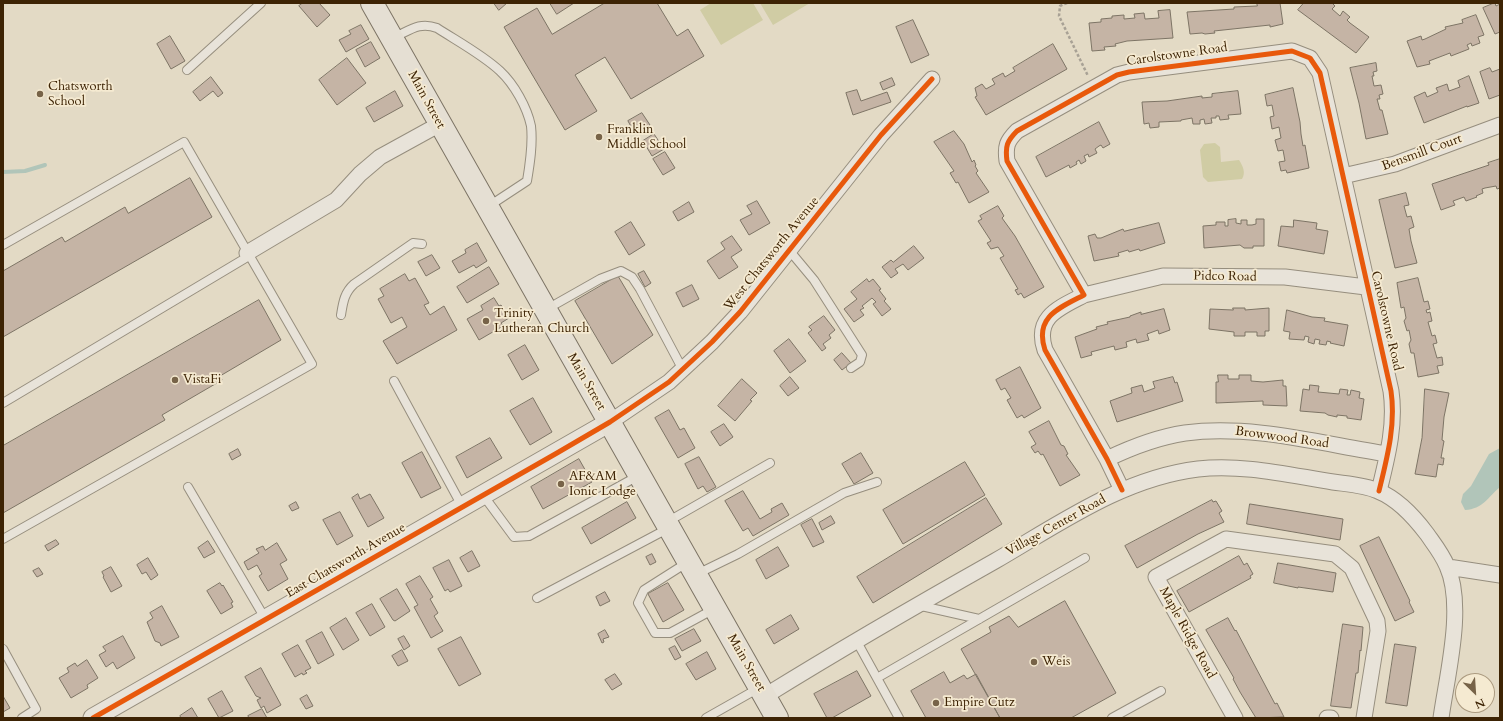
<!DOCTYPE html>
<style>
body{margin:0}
#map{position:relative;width:1503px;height:721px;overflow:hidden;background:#e3dac5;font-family:Cardo,serif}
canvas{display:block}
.frame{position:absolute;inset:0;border:4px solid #3d2304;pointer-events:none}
.north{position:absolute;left:1455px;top:673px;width:40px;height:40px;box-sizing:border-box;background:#f5ead1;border:1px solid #ab9a7f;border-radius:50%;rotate:155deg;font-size:11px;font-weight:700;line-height:16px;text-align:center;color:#3d2304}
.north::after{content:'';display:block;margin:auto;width:14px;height:18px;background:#776348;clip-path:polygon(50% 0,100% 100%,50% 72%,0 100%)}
</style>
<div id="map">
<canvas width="1503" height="721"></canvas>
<div class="frame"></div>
<div class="north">N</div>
</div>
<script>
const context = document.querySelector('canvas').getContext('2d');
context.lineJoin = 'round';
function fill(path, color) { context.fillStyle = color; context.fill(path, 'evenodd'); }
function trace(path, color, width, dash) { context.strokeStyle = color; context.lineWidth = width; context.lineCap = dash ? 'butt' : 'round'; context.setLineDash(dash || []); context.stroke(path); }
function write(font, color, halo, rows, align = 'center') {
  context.font = font + ' Cardo,serif'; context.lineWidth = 3.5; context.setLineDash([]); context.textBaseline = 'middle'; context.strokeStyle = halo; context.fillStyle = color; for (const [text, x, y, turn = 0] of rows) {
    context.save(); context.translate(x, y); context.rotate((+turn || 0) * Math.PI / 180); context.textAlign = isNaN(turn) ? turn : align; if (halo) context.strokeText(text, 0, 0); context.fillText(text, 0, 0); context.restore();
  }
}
fill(new Path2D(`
 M711,3h42l10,17 -42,25 -21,-35z
 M760,3h50l-37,22z
 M1215,143l5,4 1,15 18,-2c4,6 7,13 3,19l-34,3 -5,-5 -3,-27 4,-6z`), '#d0cca4');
fill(new Path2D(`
 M1500,448v39c-12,10 -17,22 -35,23l-4,-8 2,-8 8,-8 18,-32z`), '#b1c5b9');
trace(new Path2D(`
 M3,172l22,-1 20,-6`), '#b1c5b9', 4);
const building = new Path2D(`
 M303,3h16l11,12 -13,12 -18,-21z
 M494,3h13l-8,7z
 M550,3h24l-17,11z
 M605,3h52l20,33 11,-7 16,27 -73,43 -26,-42 -30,18 22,36 -32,19 -61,-103 33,-19 15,26z
 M1257,3h23l3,21 -13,3v-2l-56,6 1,2 -10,1 -3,-1 -12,1 -3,-22 47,-3v-2l23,-1z
 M1304,3h28l3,3 -3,3 8,7 3,-5 7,6 -3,3 3,3 19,14 -13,16 -58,-43z
 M1495,3l1,3 4,-2v28l-5,2 -12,-26z
 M1170,10l3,28 -46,3 -12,3 1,2 -12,1 1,3 -13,1 -3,-28 12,-1v-3l11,-1v-2l12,-1v4l11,-1 -1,-4 10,-1 1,6 14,-1 -1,-7z
 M1476,15l8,20 -6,2 2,6 -8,3 -1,-3 -4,2 2,4 -18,7 -1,-3 -21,8 1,3 -13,3 -10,-26 14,-5 1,4 3,-1 21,-10 -1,-2 18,-4 -1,-3z
 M913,20l16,35 -18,8 -15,-36z
 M361,25l8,14 -23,13 -7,-12 12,-6 -2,-3z
 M170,36l15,25 -14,8 -14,-25z
 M371,42l9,16 -15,9 -9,-17z
 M1053,44l14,25 -81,46 -11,-18 2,-1 -2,-8 7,-4 4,5 9,-5 -3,-5 11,-6 2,4 10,-6 -2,-3z
 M347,58l19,25 -29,22 -18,-25z
 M1376,63l1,8 -4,1 1,4h-2l2,10 7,-1 2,9 -4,1 1,4h-3l3,11h2l6,24 -22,5 -7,-36 -9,-35z
 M1490,68l2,4 8,-3v26l-11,4 -9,-27z
 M1469,76l10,27 -12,4v-1l-43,17 -10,-26 11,-5 2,5 11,-5 -2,-4 11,-4 2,7 11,-4 -2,-6z
 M211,77l12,16 -5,4 -5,-6 -13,10 -7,-9z
 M892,78l3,7 -12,5 -3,-7z
 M1293,88l7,34 1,12 2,12 2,-1 4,23 -22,5 -1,-3 -5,1 -2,-9 6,-1 -2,-11 -5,1 -3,-11 6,-2 -2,-11 -7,2 -2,-12 4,-1 -2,-11 -5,1 -2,-11z
 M857,90l4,11 26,-9 4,10 -38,13 -7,-22z
 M395,91l8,15 -29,16 -8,-14z
 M1238,91l3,23 -13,1 1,4 -9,1 -1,-4h-3v2h-5l1,5 -7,1 -1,-5 -4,1v4h-7l-1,-6 -11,2v1l-22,1v5l-9,1 -1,-5 -5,1 -2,-22 25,-1 35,-5v2l10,-1v-3z
 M642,113l8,12 -15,9 -7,-13z
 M1099,122l11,22 -7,4 -2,-3 -2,1 -4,3 2,4 -8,4 -1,-3 -4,2 2,5 -5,3 -2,-4 -3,2 1,2 -7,4 -1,-3 -23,12 -10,-20z
 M954,131l10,13 8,18 2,-2 2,5 -1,1 3,5 -2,2 13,19 -20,11 -11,-21 -2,1 -6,-10 4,-2 -20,-29z
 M654,134l10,15 -12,7 -9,-15z
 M665,152l10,16 -12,7 -10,-16z
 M1500,159v29l-3,1 -1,-3 -11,2 -3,1 1,4 -7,3 1,1 -11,4 -2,-4 -11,4 2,4 -14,5 -9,-26 57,-19 -1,-2z
 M190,178l22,39 -209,120v-66l59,-34 3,5 60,-35 3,6z
 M1406,193l3,12 -5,1 3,11 4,-1 3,11 -5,2 2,12 6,22 -22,5 -16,-68z
 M757,201l13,22 -21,12 -9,-15 12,-6 -5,-8z
 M689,202l5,10 -16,9 -5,-9z
 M998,206l6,10 -2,2 13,18 29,51 -20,11 -3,-5 -3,2 -3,-5 3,-1 -18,-31 4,-2 -6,-9 -7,2 -4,-6 4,-2 -13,-20 4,-2 -2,-3z
 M1236,219v4l5,1v-4h6v5h5l4,-1v-5h8v27h-11v2h-9l-4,-3 -36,3 -1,-22 13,-1v-3h9v4h3v-6z
 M1294,220l23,3 -1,6 12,2 -4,23 -46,-8 3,-20 12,1z
 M631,222l14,23 -16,10 -14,-23z
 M1159,223l6,20 -25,8 -1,-2 -10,3 -1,-2 -10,3 1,3 -25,5 -6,-25 7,-2 2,4h4l22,-9 1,2z
 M732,236l10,14 -11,7 7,10 -19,12 -12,-18 18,-12 -4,-6z
 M477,243l10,18 -11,7 -2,-3 -15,8 -7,-12 14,-8 -1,-3z
 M914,246l10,12 -16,12 -5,-6 -8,5 3,4 -7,5 -9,-11 9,-7 2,2z
 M432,255l8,13 -14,8 -8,-14z
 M489,267l10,17 -32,19 -10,-16z
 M644,271l7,12 -6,4 -7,-13z
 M405,274l4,7 6,-3 14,25 -5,2 6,10 14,-9 13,24 -60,34 -14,-23 24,-14 -5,-10 -11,6 -13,-24 6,-3 -4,-7z
 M618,276l35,59 -41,29 -37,-63z
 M1418,278l6,24 4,-1 2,8 -4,1 1,3 3,-1 2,9 -4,1 4,14 3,-1 2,8 -4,1 4,14 5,-1 1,8 -6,1 2,7 -21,4 -4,-24h-3l-2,-9 2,-4 -2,-10 -2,1 -3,-10 2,-3 -2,-11 -3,1 -4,-25z
 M867,279l2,3 4,-3 8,10 -2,1 7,9 -2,2 7,8 -9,7 -9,-12 3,-2 -4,-4 -10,8 2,2 -4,2 4,5 -10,7 -10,-13 13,-10 -6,-7z
 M692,285l7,14 -16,8 -7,-14z
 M494,298l5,8 2,-1 8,13 -8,5 2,3 -24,14 -12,-21 16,-9 -2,-4z
 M259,300l22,40 -61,36 2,4 -60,35 3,5 -162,93v-67z
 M1233,308h12v2l24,-2v23h-4v5h-8v-4h-12v4h-11v-4l-25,-3 1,-20 23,1z
 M1164,309l6,21 -11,4 -1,-4 -11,4 2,6 -12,3 -1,-4 -10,3 1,5 -12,3 -1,-4 -23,6 1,3 -11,3 -6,-21 22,-8 -1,-2 12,-3 -1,-2 23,-5v-1l11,-4v2z
 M1287,310l25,7 13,1 -1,3 24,4 -4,21 -14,-3 1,-1 -4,-1 -1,4 -7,-1 1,-4 -5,-1 -1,5 -6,-2 1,-5 -4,-1 -1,4 -15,-1 1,-7 -6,-1z
 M824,316l11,14 -6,5 2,3 -8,6 3,4 -4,3 -14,-18 4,-3 -3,-3z
 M789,339l17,22 -16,12 -16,-22z
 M525,345l14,25 -17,10 -14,-25z
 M842,353l9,10 -9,7 -8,-10z
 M1020,367l21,41 -17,10 -2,-3 -5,3 -10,-18 4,-2 -6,-10 -4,2 -5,-10z
 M1218,375h10v4h11v-4h12v6l12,1 20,-2v6h3l1,20 -24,-1v-4l-47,2v-21h2z
 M790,377l9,11 -11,8 -8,-10z
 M1173,377l2,6 2,-1 6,19 -66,21 -7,-21 22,-8 -1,-5 11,-3 2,7 11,-4 -2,-6z
 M742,379l15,14 -7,7 2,1 -17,20 -17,-15z
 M1310,385l9,1 -1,6 21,2 1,-5 8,1 -1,5h3l1,-5 9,2 -1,6 5,1 -3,21 -14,-2v-2l-10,-1v2l-9,-2 -3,-2 -25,-2 3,-22 6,1z
 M1425,389l24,4 -5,24 -2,23 2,1 -3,17h3l-1,7 -5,-1 -2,13 -21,-3 7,-36z
 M533,398l19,34 -22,13 -20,-34z
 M669,410l11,20 4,-2 11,20 -17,10 -23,-40z
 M1049,421l12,24 3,1 4,8 -2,1 14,20 -20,11 -17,-32 -2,1 -3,-4 -3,2 -4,-6 5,-3 -7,-12z
 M724,424l9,13 -13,9 -9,-14z
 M490,438l12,20 -35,20 -11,-21z
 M238,449l3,6 -9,5 -3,-6z
 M422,452l19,36 -20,10 -19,-35z
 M861,453l12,20 -19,11 -12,-20z
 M699,457l17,30 -9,5 -4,-6 -5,3 -13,-25z
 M579,459l13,23 -49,27 -12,-22z
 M965,462l20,33 -82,49 -20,-34z
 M743,491l17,28 12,-7 -1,-3 11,-6 7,12 -36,21 -5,-8 -5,3 -18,-30z
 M358,494l2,5 10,-5 14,24 -16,9 -16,-29z
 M986,498l16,26 -129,79 -16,-26z
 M1212,500l1,2 3,-1 6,10 -3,2 5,9 -26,12 -61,34 -12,-22z
 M296,502l3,6 -7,3 -3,-5z
 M627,502l9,16 -45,26 -9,-16z
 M1250,504l93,15 -3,21 -93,-16z
 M340,512l13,24 -16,9 -14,-25z
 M831,516l4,7 -13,7 -3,-7z
 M812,519l12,23 -11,5 -12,-22z
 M1379,537l31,64 -1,1 5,10 -19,9 -35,-75z
 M56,540l3,4 -11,7 -3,-5z
 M208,541l7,11 -11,6 -6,-10z
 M277,543l10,17 -7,4 8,15 -20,12 -9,-15 3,-2 -5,-9 -9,5 -4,-8 15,-9 -3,-4 7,-3 2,4z
 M778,547l11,19 -23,13 -10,-19z
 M472,551l8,15 -12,6 -8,-14z
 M652,554l4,8 -6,3 -4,-8z
 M1239,556l5,9 3,-2 6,11 -3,2 1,2 -62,34 -12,-21z
 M148,558l10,17 -7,5 -5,-8 -4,2 -5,-9z
 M449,560l13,26 -12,6 -2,-3 -3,2 -12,-23z
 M1278,563l58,10 -3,19 -35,-5v1l-24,-5z
 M111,567l11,19 -11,6 -8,-15 1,-1 -2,-4z
 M39,568l4,6 -6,3 -4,-6z
 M420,576l13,21 -3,2 8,14 -4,3 9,15 -12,7 -17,-31 4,-2 -12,-21z
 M220,583l2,3 1,-1 10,17 -2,1 2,4 -12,7 -14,-23z
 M668,583l16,27 -21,12 -15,-28z
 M397,589l13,22 -15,10 -2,-1 -13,-21z
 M605,592l5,9 -10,5 -4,-9z
 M1065,601l51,92 -45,25h-71l-39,-69 30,-17 -2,-5 20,-11 9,11z
 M372,604l13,23 -15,9 -14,-23z
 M162,606l17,31 -18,9 -1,-3 -5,-2 -8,-19 6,-4 -3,-5z
 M791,615l8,14 -25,15 -8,-14z
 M346,618l13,22 -16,10 -13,-22z
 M1228,618l7,13 1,-1 39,74 2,-1 7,14 -28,1 -16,-26 -7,-13 1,-1 -28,-48z
 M1343,624l20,3 -2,24 -1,-1 -2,23h-2l-5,35 -20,-2z
 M694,629l7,12 -19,10 -7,-12z
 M605,630l4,7 -6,2 1,3 -2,1 -4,-9z
 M322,632l12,23 -16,9 -12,-23z
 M123,636l12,22 -18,11 -4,-7 -7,5 -7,-12 7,-4 -3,-4z
 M404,636l6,10 -6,4 -6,-11z
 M461,637l20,37 -22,12 -21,-37z
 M1395,644l21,3 -9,59 -21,-3z
 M298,645l13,23 -6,3 2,2 -4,2 -1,-2 -7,4 -13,-23z
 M675,646l6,11 -6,3 -6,-11z
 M402,650l6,11 -10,5 -6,-10z
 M707,652l9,17 -20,11 -10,-16z
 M87,660l11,18 -11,7 1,3 -17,10 -12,-20 10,-6 -2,-4 8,-5 2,3z
 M261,668l20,37 -14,8 -3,-7 -3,2 -4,-8 4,-2 -5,-2 -11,-19z
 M857,671l14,25 -39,22h-5l-13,-24z
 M944,672l6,11 14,-8 3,4 9,-5 24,44h-74l-15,-27z
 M615,674l7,10 -10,6 -7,-10z
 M222,691l11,20 -14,7 -11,-19z
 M307,695l6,11 -7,3 -6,-10z
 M3,696l7,12 -7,4z
 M192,708l6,10h-17l-1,-2z
 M262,709l5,9h-18l-1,-2z`);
fill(building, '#c5b4a5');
trace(building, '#7d7465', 1);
const service = new Path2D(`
 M393,38c16,-7 26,-17 44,-10 20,13 46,27 63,43 14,13 27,36 31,55 2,18 -1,37 -4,55l-38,25
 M187,70l74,-67
 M3,245l181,-103 128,222 -309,175
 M789,250l25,30 48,75 -2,7 -9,6
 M547,309l53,-30 21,-8 11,6 8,12 43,81
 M341,315c2,-12 3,-22 13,-31l59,-41 9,1
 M394,381l68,125
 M3,403l246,-147
 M188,487l78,133
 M483,495l31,42 15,-1 109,-60
 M667,522l103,-59
 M688,562l-44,28 -6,13 17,30h15l44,-24
 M697,574l41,-20 106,-61 33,-11
 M537,598l132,-70
 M917,605l62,14
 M856,640l43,78
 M3,649l33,60 -14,9
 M877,678l208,-120
 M706,718l53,-30
 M1112,718l49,-27`);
const minor = new Path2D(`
 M1343,176l52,-12 105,-39
 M247,253l89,-53 24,-26 20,-17 60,-33
 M1084,295l79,-19 122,1 81,10
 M610,422l59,-40 43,-40 28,-30 141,-177 51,-56
 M1107,459c25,-12 51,-22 78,-26 66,-9 137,11 202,21
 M1122,490l-15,-31 -62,-109c-11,-33 14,-42 39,-55l-77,-134c-2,-15 0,-20 10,-30l100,-56 12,-3 163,-21 18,7 10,15 71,318c5,34 -4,67 -12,100
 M1448,567l52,8
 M765,696c76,-47 152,-91 230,-135 64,-37 128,-83 203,-92 45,-5 90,6 135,13 14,2 32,3 45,9 20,8 37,27 49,43 7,10 15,20 20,32 18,40 0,109 -6,152
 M1235,718l-79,-141 70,-38 109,15 17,14 25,53 1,10 -14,87
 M1327,718h4`);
const tertiary = new Path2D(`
 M93,718l517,-296`);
const primary = new Path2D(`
 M372,3l405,715`);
trace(service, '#968e7e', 10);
trace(minor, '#968e7e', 17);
trace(tertiary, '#968e7e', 21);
trace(primary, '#7d7465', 24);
trace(new Path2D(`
 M1067,3l-7,3 -1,10 29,60`), '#a8a195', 2.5, [3, 2]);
trace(service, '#e8e3d9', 8);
trace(minor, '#e8e3d9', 15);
trace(tertiary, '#e8e3d9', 19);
trace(primary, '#e5dfd3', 22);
trace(new Path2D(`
 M1122,490l-15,-31 -62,-109c-11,-33 14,-42 39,-55l-77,-134c-2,-15 0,-20 10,-30l100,-56 12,-3 163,-21 18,7 10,15 71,318c5,34 -4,67 -12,100
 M93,718l464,-265 53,-31 59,-40 43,-40 28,-30 141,-177 51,-56`), '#e8590c', 5);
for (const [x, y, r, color] of [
 [40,94,4,"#776348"],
 [599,137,4,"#776348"],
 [486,321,4,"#776348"],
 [175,380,4,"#776348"],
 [561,484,4,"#776348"],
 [1034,662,4,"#776348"],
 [936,703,4,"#776348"]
]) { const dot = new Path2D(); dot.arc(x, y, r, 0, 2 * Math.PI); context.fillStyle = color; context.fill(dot); trace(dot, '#f5ead1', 1.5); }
write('13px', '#3d2304', '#f5ead1', [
 ["Carolstowne Road",1177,55,-8],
 ["Main Street",426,100,61],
 ["Bensmill Court",1422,153,-20],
 ["West Chatsworth Avenue",772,254,-51],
 ["Pidco Road",1225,277,1],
 ["Carolstowne Road",1386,321,77],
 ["Main Street",586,382,60],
 ["Browwood Road",1282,438,8],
 ["Village Center Road",1056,526,-29],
 ["East Chatsworth Avenue",346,561,-30],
 ["Maple Ridge Road",1187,633,61],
 ["Main Street",746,663,60]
]);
write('13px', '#3d2304', '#f5ead1', [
 ["Chatsworth",48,87],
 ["School",48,102],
 ["Franklin",607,130],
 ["Middle School",607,145],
 ["Trinity",494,314],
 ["Lutheran Church",494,329],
 ["VistaFi",183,380],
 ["AF&AM",569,477],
 ["Ionic Lodge",569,492],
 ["Weis",1042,662],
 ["Empire Cutz",944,703]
], 'left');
</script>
